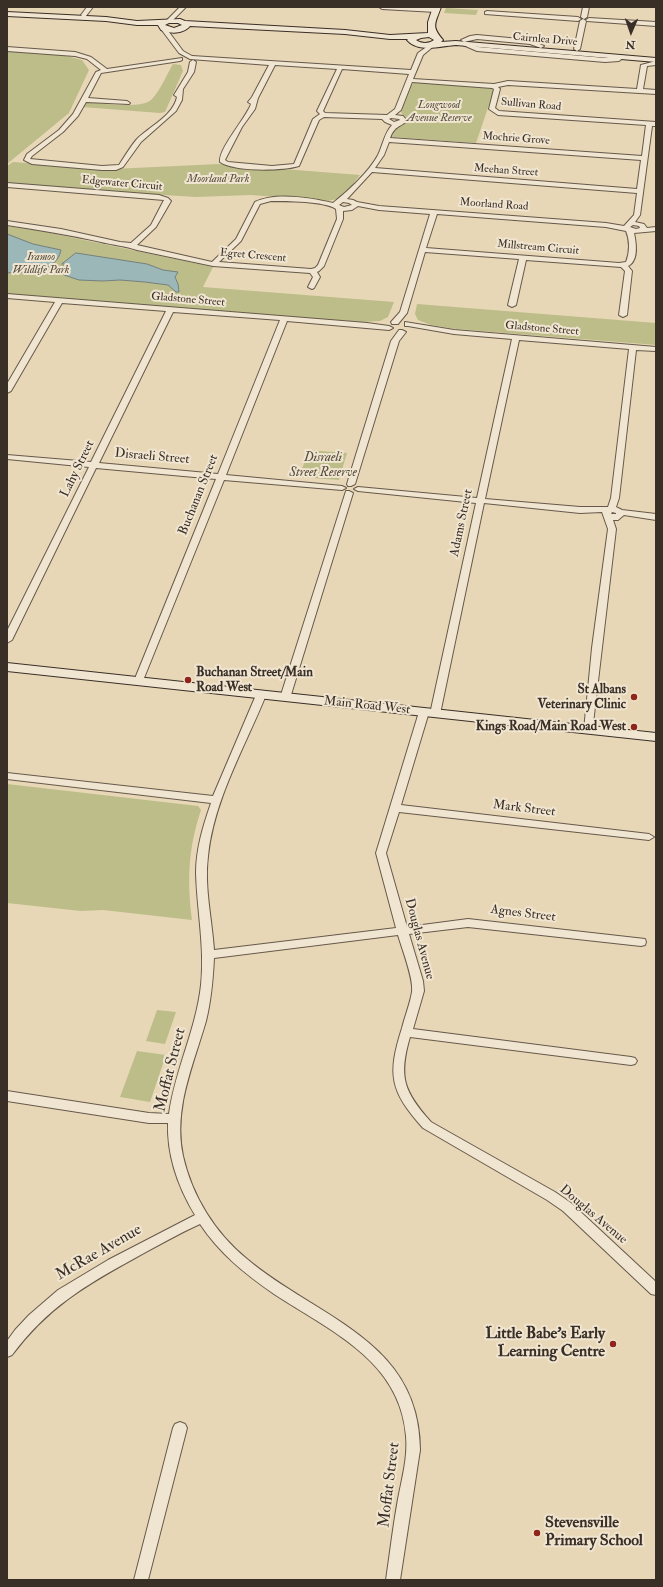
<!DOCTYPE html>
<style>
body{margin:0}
#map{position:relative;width:663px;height:1587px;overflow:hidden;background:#e8d7b6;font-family:"IM FELL Double Pica",serif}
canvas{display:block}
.frame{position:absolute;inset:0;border:8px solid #3a2f27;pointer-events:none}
.north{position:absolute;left:611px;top:12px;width:40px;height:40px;-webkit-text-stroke:3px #f0e5d0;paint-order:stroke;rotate:182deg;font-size:11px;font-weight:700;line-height:16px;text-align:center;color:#3a2f27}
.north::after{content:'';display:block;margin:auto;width:14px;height:18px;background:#3a2f27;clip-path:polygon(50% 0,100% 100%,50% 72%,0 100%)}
</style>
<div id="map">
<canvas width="663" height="1587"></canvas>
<div class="frame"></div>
<div class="north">N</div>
</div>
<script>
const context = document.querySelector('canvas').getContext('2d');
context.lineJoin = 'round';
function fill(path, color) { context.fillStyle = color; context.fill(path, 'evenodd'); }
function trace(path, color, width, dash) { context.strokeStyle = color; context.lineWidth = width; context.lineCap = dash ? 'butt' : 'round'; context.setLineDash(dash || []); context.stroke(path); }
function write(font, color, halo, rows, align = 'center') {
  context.font = font + ' "IM FELL Double Pica",serif'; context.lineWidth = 4; context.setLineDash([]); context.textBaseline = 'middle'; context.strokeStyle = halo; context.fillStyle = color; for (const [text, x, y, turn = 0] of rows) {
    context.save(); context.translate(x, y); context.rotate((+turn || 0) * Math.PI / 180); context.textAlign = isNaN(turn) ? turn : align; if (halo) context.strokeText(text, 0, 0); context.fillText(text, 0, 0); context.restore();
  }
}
fill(new Path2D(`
 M446,8l32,2 -2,5 -32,-2z
 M7,51l56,4 19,5 7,10 -20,43 -62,51z
 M173,64l8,1 2,6 -18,41 -5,1 -78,-6 3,-5c14,1 58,8 67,-3 8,-8 15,-25 21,-35z
 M419,82l73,6 1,5 -17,50 -84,-6 5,-10 9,-7 -4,-6 -1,-3 10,-25 3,-3z
 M13,162l99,7 107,-5 141,11 -18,23 -14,3 -77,-6 -55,2 -32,-2 -157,-12v-17z
 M7,226l34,5 172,36 -10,20 191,15 -6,15 -8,4 -18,1 -355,-28z
 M417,304l239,19v22l-200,-16 -25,-4 -13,-5 -3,-6z
 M309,450l38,3 -8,27 -40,-3z
 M7,784l191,22 3,4c-13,39 -14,71 -9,110l-89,-10 -22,1 -74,-8z
 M157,1010l19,2 -11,32 -19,-3z
 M137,1051l29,4 -16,47 -30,-5z`), '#bcbd89');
const water = new Path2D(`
 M7,234l26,10 28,6c-5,24 -34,21 -54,23z
 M76,253l71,11 16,6 15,2 -3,5 3,7 1,8h-3l-8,-7 -23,-3 -25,-2 -17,1 -24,-1 -15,-5 -4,-4 5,-7h-3z`);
fill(water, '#9bb7b8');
trace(water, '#74817e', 1);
const street = new Path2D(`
 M87,7h6l-7,9h-4l-1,-1z
 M180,7h6l-15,15h-4v-2z
 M379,7l57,1 3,2 -3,2 -54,-3z
 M583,7h6l-2,10 -3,2 -3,-2z
 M487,11l91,6 3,2 -3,2 -93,-7v-2z
 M589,18l67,4v4l-69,-5 -1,-1z
 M583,19l3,2 -6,28 -3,2 -3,-2 6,-28z
 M162,28h4l17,23 9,5 219,14 7,-17 14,-10 3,2 -12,10 -10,24 81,5 14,-3 129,8 4,-24 15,-4v4l-9,1 -4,23 13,1v4l-148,-9 -10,2 2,2 -5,19 4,3 157,11v4h-4l-12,89 -5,7 9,2 3,4 9,-1v4l-22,2c2,9 5,28 -6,33l4,5 -5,44 -4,2 -4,-2 6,-44 -4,-4 -95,-7 -10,45 -4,2 -4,-2 11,-46 -94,-7 -18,61 -9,11h-6l-1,-2 9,-10 30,-98 -51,-4 -21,-4 -6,4 -9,1v8l-19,47 -5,5 -2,1 3,5 -6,11 -2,1 -4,-2 5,-10 -3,-4 -97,-7 -76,-16c-11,-4 -24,-5 -36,-8 -31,-7 -62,-12 -94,-17v-4l54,8 59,13 11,1 20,-18 13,-25 -157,-13v-4l152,12 9,3 3,3 -15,26 -19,18 75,17 24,-23 19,-37c20,-10 56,-4 78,1 14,-11 36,-31 45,-48 5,-10 6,-21 14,-30l-7,-3 -3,-3 -58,-2 -5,3 -20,46c-17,5 -64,6 -79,-4 -2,-13 26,-44 31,-58l-3,-2 4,-5 17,-32 -79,-6 -11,-6 -18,-24zM275,65l62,4 -20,42 3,3 -7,5 -19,45 -22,2 -44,-4 -3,-2 1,-2 16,-31 13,-18 3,-11zM342,69l67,5 -14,35 -8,6 -62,-2 -2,-2zM412,82l80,6 2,1 -5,20 9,6 148,10 -4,31 -252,-18c5,-12 8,-10 17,-17l-4,-5 -8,-1 6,-5zM391,118l8,1 1,1 -6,2 -5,-3zM389,142l252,18 -4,29 -262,-21 9,-13zM372,172l265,21 -3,22 -10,11 -18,-3 -227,-17 -22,-4 -4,-2 -6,-1zM271,201c15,0 54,0 65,8l1,10 -19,46 -3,3 -4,1 -92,-7 22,-21 19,-37zM343,202l6,1 3,2 -8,2 -5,-2zM437,214l169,13 20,4c4,9 4,21 0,31l-7,1 -193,-15zM633,225l6,1 1,2 -4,1 -6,-2z
 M477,35l54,5 13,6 -3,2 -11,-4 -53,-5 -13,3 -3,-2 9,-4z
 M465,42l13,5 127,11h11l5,-3 3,2 -5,4 -14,1 -128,-11 -14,-6v-2z
 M7,47l68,5 16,5 16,12 75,-11v2l-2,1 -79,12 -13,25 39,3 3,2 -1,1 -43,-2 -8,14 -15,16 -31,24 -2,3 72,7 17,-1c6,-9 11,-18 18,-26 13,-13 36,-23 40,-42l-3,-2 14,-23 2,-10 3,-2 3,2 -2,10 -11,17 -1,11 -6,11 -35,31 -18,25 -7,3h-14l-70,-6 -8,-4 3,-6 32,-24 14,-16 23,-42 5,-2 -14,-11 -12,-3 -68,-5z
 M7,294l360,29 22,3 4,2 -4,2 -102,-9 -61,154 116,11 4,2 -4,2 -118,-10 -82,203h-6l-2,-2 82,-202 -120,-11 -84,172 -5,3v-12l82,-164 -82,-8v-4l84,7 75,-151 -104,-8 -51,88 -4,2v-9l48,-82 -48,-4zM173,312l107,8 -62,154 -119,-11z
 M405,322l49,8 202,17v4l-20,-1 -17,148 -3,9 6,3 34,4v6l-32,-5 -6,5h-5l3,9 -24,203h-6l-2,-2 8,-82 16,-119 -6,-17 -22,1 -96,-10 -44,211 -5,3 -5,-3 46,-211 -118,-12 -4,-2 4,-2 119,11 35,-159 -58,-5 -46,-8h-3zM519,340l110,9 -18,149 -3,9h-28l-95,-8zM612,512l4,1v1h-5z
 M399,330h3l4,2 -7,9 -44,143 -4,2h-3l-1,-2 44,-143z
 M346,491h3l4,2 -63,205 -2,2h-6l-2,-2z
 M261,692l5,3c-21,52 -52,104 -58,161 -4,31 4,63 6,94l182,-22 -20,-75 43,-141 5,-3 5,3 -28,93 248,29 5,3 -5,3 -250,-28 -13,41 21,74 61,-8 177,20 1,3 -1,3 -4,1 -173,-19 -59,7 14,47 1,10 -11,38 218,28 4,1 2,3 -2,3 -4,1 -221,-28c-12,40 -6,55 21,85l124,70 16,11 85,79v13l-5,-1 -88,-83 -16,-11 -124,-72c-33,-37 -36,-53 -21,-100 3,-12 8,-24 10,-36 2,-13 -10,-43 -14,-57l-184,23c-1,21 -3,43 -8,63 -13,45 -33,88 -23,135 9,40 32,77 64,103 70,59 173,81 173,191l-20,130h-14c4,-27 7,-54 12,-81 4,-21 10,-42 8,-63 -6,-76 -76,-105 -132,-142 -29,-20 -55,-41 -74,-70 -22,10 -43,22 -65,34 -51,28 -88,50 -123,97l-5,2v-16l8,-11 14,-15 29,-25 50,-30 87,-45c-17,-28 -28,-60 -27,-92h-19l-142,-22v-10l142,22 20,1c6,-44 27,-84 32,-129 4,-38 -4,-74 -5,-112 0,-24 7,-47 15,-70l-204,-24v-6l206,23 43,-101z
 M180,1422l5,2 2,4 -39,152h-14l39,-152 2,-4z`);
const secondary = new Path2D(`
 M433,7h8c-6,17 -10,19 2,33l-2,2 15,-1 200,17v4l-200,-17c-15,1 -38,8 -49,-5l1,-1h-18l-45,-5 -155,-8c-7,8 -19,8 -29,4l-3,-5h-21l-31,-4 -99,-5v-4l99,5 31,4 43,-2 5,2 160,9 45,5 38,-2v-11zM169,23h9l4,2 -8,3 -9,-3zM421,38l8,-1 5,3c-5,4 -13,4 -18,0z
 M7,663l649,70v8l-649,-70z`);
trace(street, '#66594b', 2);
trace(secondary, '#3a2f27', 2);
fill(street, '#f0e5d0');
fill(secondary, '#f0e5d0');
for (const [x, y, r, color] of [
 [188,680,4,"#8f2418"],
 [634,697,4,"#8f2418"],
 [634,727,4,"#8f2418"],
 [613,1344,4,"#8f2418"],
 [537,1533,4,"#8f2418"]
]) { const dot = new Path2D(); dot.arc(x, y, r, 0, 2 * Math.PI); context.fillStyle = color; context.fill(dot); trace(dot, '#f0e5d0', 1.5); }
write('11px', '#3a2f27', '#f0e5d0', [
 ["Cairnlea Drive",545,40,5],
 ["Sullivan Road",531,105,5],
 ["Mochrie Grove",516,139,4],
 ["Meehan Street",506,171,4],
 ["Edgewater Circuit",122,184,5],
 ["Moorland Road",494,205,4],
 ["Millstream Circuit",538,248,5],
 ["Egret Crescent",253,256,5],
 ["Gladstone Street",188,300,5],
 ["Gladstone Street",542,329,5]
]);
write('italic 11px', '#544b3b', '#f0e5d0', [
 ["Longwood",439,106],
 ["Avenue Reserve",439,119],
 ["Moorland Park",218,180],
 ["Iramoo",41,258],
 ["Wildlife Park",41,271]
]);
write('13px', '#3a2f27', '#f0e5d0', [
 ["Disraeli Street",152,457,5],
 ["Lahy Street",78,469,-64],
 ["Buchanan Street",199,495,-68],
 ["Adams Street",462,523,-78],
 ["Main Road West",367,706,6],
 ["Mark Street",524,809,7],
 ["Agnes Street",523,914,7],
 ["Douglas Avenue",419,939,75],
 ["Douglas Avenue",593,1215,40]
]);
write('italic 13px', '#544b3b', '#f0e5d0', [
 ["Disraeli",323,458],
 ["Street Reserve",323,473]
]);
write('bold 13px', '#3a2f27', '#f0e5d0', [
 ["Buchanan Street/Main",196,673,"left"],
 ["Road West",196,688,"left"],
 ["St Albans",626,690],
 ["Veterinary Clinic",626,705],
 ["Kings Road/Main Road West",626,727]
], 'right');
write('16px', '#3a2f27', '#f0e5d0', [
 ["Moffat Street",171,1070,-76],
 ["McRae Avenue",99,1253,-30],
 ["Moffat Street",390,1485,-83]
]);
write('bold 16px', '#3a2f27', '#f0e5d0', [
 ["Little Babe's Early",605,1335],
 ["Learning Centre",605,1353],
 ["Stevensville",545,1524,"left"],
 ["Primary School",545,1542,"left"]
], 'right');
</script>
